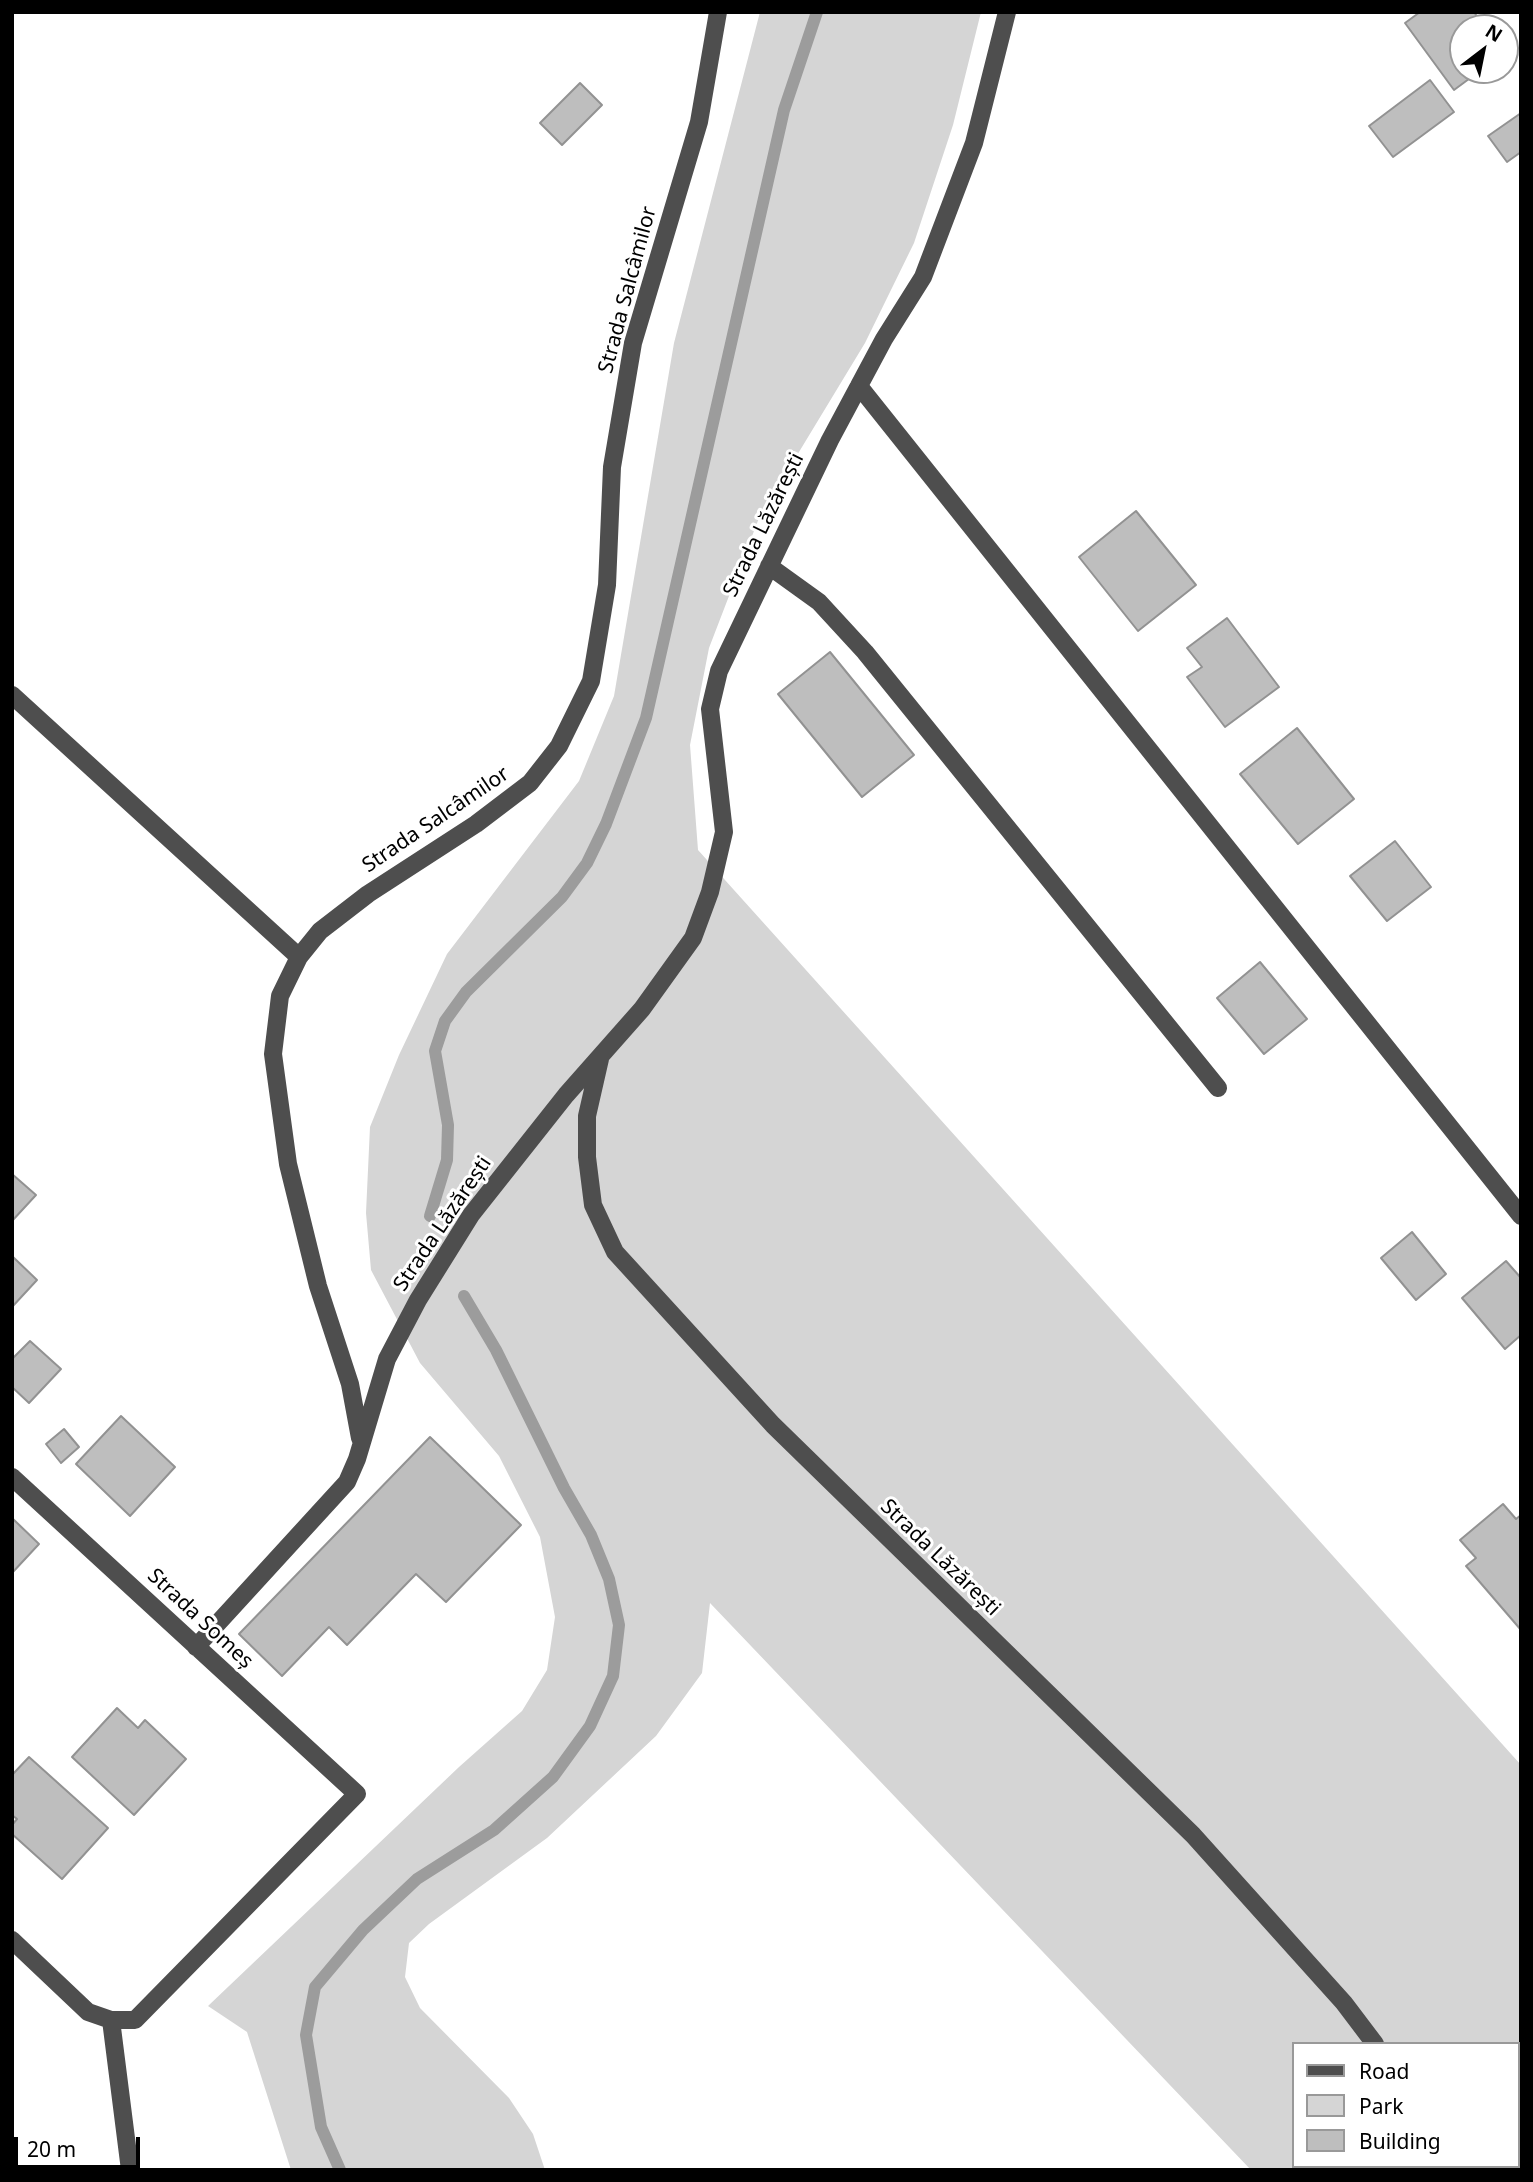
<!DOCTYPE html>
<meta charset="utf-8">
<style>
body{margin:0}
#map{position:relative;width:1533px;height:2182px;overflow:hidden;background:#fff;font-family:"Noto Sans",sans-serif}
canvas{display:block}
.frame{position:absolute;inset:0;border:14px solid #000;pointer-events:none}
.legend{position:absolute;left:1292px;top:2042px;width:228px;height:126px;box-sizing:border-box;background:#fff;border:2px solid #999;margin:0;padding:9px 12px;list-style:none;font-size:21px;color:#000}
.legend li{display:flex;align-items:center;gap:14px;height:35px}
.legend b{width:35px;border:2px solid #999}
.north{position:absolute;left:1449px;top:14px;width:70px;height:70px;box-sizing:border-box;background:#fff;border:2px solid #999;border-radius:50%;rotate:32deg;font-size:19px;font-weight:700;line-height:28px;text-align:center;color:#000}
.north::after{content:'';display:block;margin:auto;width:24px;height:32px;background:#000;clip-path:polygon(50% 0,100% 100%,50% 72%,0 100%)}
.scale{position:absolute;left:14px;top:2137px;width:126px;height:32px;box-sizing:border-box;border:4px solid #000;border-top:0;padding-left:9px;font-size:21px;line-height:24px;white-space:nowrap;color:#000;-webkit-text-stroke:5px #fff;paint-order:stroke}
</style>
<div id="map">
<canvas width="1533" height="2182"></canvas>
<div class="frame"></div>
<ul class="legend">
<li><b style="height:9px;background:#4e4e4e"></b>Road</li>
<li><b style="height:19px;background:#d5d5d5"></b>Park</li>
<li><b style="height:19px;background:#bebebe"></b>Building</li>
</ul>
<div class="north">N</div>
<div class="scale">20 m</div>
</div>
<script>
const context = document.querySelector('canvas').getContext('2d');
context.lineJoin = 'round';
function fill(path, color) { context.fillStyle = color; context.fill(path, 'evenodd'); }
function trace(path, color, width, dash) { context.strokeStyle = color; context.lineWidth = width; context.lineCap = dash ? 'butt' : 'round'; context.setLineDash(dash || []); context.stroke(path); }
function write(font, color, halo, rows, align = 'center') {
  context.font = font + ' "Noto Sans",sans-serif'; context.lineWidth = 6; context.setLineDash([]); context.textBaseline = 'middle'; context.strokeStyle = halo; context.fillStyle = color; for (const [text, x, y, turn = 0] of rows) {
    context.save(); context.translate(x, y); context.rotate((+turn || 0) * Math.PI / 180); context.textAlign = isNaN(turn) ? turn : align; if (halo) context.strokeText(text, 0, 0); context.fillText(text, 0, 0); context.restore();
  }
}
fill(new Path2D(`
 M760,12h221l-28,113 -39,118 -49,100 -106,175 -50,130 -19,97 8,105 823,915v405h-270l-541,-567 -8,70 -46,63 -109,102 -118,86 -20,19 -4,34 15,31 89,90 24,36 12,36h-254l-44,-138 -39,-26 251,-239 63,-56 25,-41 8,-53 -15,-80 -41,-81 -79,-93 -49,-93 -5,-57 4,-86 29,-72 48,-101 132,-173 35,-85 60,-353zM1293,2044h224v122h-224z`), '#d5d5d5');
trace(new Path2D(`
 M430,1216l17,-56 1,-35 -13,-74 10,-30 21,-29 96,-95 25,-34 19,-39 40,-106 138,-608 33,-98
 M340,2170l-19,-43 -15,-92 9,-48 48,-57 54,-51 77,-49 59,-53 37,-51 23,-50 6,-51 -10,-46 -18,-44 -27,-47 -68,-138 -32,-54`), '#9c9c9c', 12);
const building = new Path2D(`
 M1420,12h54l11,16h-22v42h18l-27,20 -49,-67z
 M1430,80l24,32 -61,45 -24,-31z
 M580,83l22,22 -40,40 -22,-22z
 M1521,113v39l-14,10 -19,-26z
 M1136,511l60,74 -58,46 -59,-74z
 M1227,618l52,69 -54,40 -38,-50 15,-10 -15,-19z
 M830,652l84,103 -52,42 -84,-103z
 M1297,728l57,71 -56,45 -58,-70z
 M1395,841l36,46 -44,34 -37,-45z
 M1260,962l47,57 -43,35 -47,-56z
 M12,1174l24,21 -24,26z
 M1412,1232l34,42 -30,26 -35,-42z
 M12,1256l25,24 -25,27z
 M1506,1261l15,17v57l-16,14 -43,-51z
 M30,1341l31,28 -32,34 -17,-16v-28z
 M121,1416l54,51 -45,49 -54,-52z
 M64,1429l15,18 -18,16 -15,-19z
 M430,1437l91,88 -75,77 -30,-28 -69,71 -18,-18 -47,49 -43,-42z
 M1503,1504l13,15 5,-4v115l-55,-64 10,-8 -16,-18z
 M12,1518l27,26 -27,29z
 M117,1708l21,20 7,-8 41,39 -52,56 -62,-58z
 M29,1757l79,71 -46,51 -50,-45v-9l5,-6 -5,-4v-40z`);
fill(building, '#bebebe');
trace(building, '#929292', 2);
trace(new Path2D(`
 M1517,2073l4,1`), '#707070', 4.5, [2, 3.5]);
trace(new Path2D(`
 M859,386l662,830
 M769,566l50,36 46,50 353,436
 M12,695l287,262
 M600,1059l-13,57v41l6,48 22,47 158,173 420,410 151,168 31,41
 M360,1438l-10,-54 -32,-98 -30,-122 -15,-110 7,-58 19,-39 21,-26 48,-37 108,-70 54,-41 29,-37 32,-65 16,-96 5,-118 21,-124 66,-221 19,-110
 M12,1477l345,317 -222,226h-24l-23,-8 -76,-72
 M196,1647l151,-165 10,-23 30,-100 31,-59 53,-85 95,-120 76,-86 51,-71 17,-46 14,-60 -14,-123 9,-38 111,-231 54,-101 39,-62 51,-134 33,-131
 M111,2020l19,150
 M1454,2166l1,4`), '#4e4e4e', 18);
write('21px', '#000', '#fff', [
 ["Strada Salcâmilor",628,290,-75],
 ["Strada Lăzărești",764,525,-64],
 ["Strada Salcâmilor",436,820,-34],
 ["Strada Lăzărești",443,1224,-56],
 ["Strada Lăzărești",940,1558,44],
 ["Strada Someș",200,1619,43]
]);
</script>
